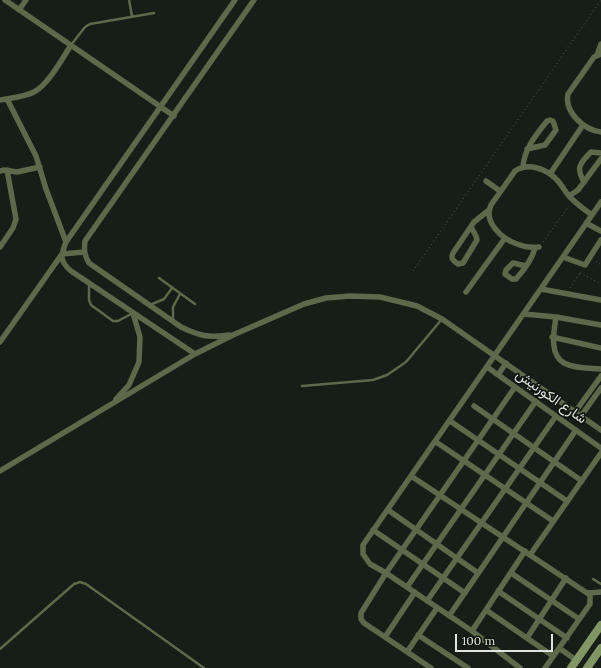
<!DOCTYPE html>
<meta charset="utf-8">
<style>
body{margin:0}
#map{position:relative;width:601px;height:668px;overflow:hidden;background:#171e18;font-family:Lora,serif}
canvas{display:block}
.scale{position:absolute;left:455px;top:634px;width:98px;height:18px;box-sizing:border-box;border:2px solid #e1e5e1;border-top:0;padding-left:5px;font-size:12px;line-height:14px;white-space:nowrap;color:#e1e5e1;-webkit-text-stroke:3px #0f150f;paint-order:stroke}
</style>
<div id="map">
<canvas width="601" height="668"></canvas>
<div class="scale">100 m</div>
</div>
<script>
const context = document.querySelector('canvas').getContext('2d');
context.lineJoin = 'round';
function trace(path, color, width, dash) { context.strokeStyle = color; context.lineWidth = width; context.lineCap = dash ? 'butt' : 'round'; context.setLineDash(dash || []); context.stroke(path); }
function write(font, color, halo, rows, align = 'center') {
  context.font = font + ' Lora,Vazirmatn,serif'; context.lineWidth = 3.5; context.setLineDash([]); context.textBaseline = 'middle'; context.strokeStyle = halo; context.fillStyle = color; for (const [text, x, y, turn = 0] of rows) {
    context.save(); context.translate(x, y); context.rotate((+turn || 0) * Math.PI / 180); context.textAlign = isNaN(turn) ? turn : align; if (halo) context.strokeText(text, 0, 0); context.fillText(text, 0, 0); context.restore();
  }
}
trace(new Path2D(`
 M543,242l26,-36
 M596,261l5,4
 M413,271l188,-271
 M580,273l21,11
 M570,288l11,-17`), '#545a54', 1, [1, 3]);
trace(new Path2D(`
 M129,0l3,16
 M71,45l14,-18 5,-3 64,-11
 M159,278l36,26
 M89,284v16l2,5 22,16h5l15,-8
 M150,305l14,-6 8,-11
 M173,321v-14l7,-13
 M302,386l71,-6 14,-5 19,-13 36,-43
 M593,579l8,5
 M0,649l74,-65 6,-2 6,2 118,84`), '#5c694b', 2.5);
trace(new Path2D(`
 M5,0l169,116
 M19,10l7,-10
 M601,54l-7,3 -26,37c-4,18 16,36 33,38
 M597,55l4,-11
 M7,99l29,57 10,33 20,53
 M0,100c11,-2 24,-3 34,-8 14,-7 28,-33 37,-47
 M523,167c1,-18 13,-32 24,-46l3,-1 3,1 3,9 -11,15 -18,4
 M0,171l4,-1 13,2 23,-5
 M550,174l33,-49
 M486,181l14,10
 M584,182c-8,-14 -5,-18 7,-30l10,1
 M569,196l9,-6 23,-31
 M586,223l15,8
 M471,227l5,9 1,4 -14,23 -5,1c-4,-3 -8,-5 -5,-11l21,-31 15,-12
 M0,247l13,-19 3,-9 -9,-49
 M539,247c-8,1 -15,0 -22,-3 -15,-5 -34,-22 -26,-39l24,-34c13,-9 32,-2 42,9 6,6 9,14 15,19 6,6 13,11 20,16
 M563,257l22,8 16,-25
 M526,266l-13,-3 -7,7 -1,4 7,5h4c8,-9 16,-19 19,-31
 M541,289l60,11
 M466,292l39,-54
 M524,314l32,3 45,8
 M556,317c-2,14 -7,38 8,46 11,6 26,5 37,6
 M229,335c-21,3 -29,1 -48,-8l-92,-64c-5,-8 -5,-13 -4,-22l169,-241
 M552,337l49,11
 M0,342l62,-88 22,-2
 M195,354l-124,-83c-12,-10 -10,-16 -5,-29l169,-242
 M487,367l114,81
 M498,375l8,-12
 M116,399l13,-14 10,-23 1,-25 -7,-24
 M474,406l108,75
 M575,412l26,-36
 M581,416l20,-28
 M450,421l117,80
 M436,442l117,79
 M0,471l195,-117 38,-19 71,-31 22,-6 24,-2 30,1 37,9 25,13 159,111
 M411,476l179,119v9l-45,64
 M388,510l90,63
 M373,530l92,63
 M530,555l71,-102
 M511,573l68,46
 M407,587l129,-186
 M498,591l69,47
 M588,593l13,-1
 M427,601l129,-185
 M486,610l67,46
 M449,616l127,-186
 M472,631l53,-80
 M418,635l50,33
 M385,637l30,-45
 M527,638l39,-60
 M559,648l17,12
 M407,652l30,-44
 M431,668l-67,-45 -3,-4v-6l25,-40 129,-186
 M520,668l-48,-37 -86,-58 -16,-9 -7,-10v-9l238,-343`), '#5c694b', 5.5);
trace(new Path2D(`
 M571,668l30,-43
 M587,668l14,-20`), '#819664', 8);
write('14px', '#e1e5e1', '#0f150f', [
 ["شارع الكورنيش",551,397,35]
]);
</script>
